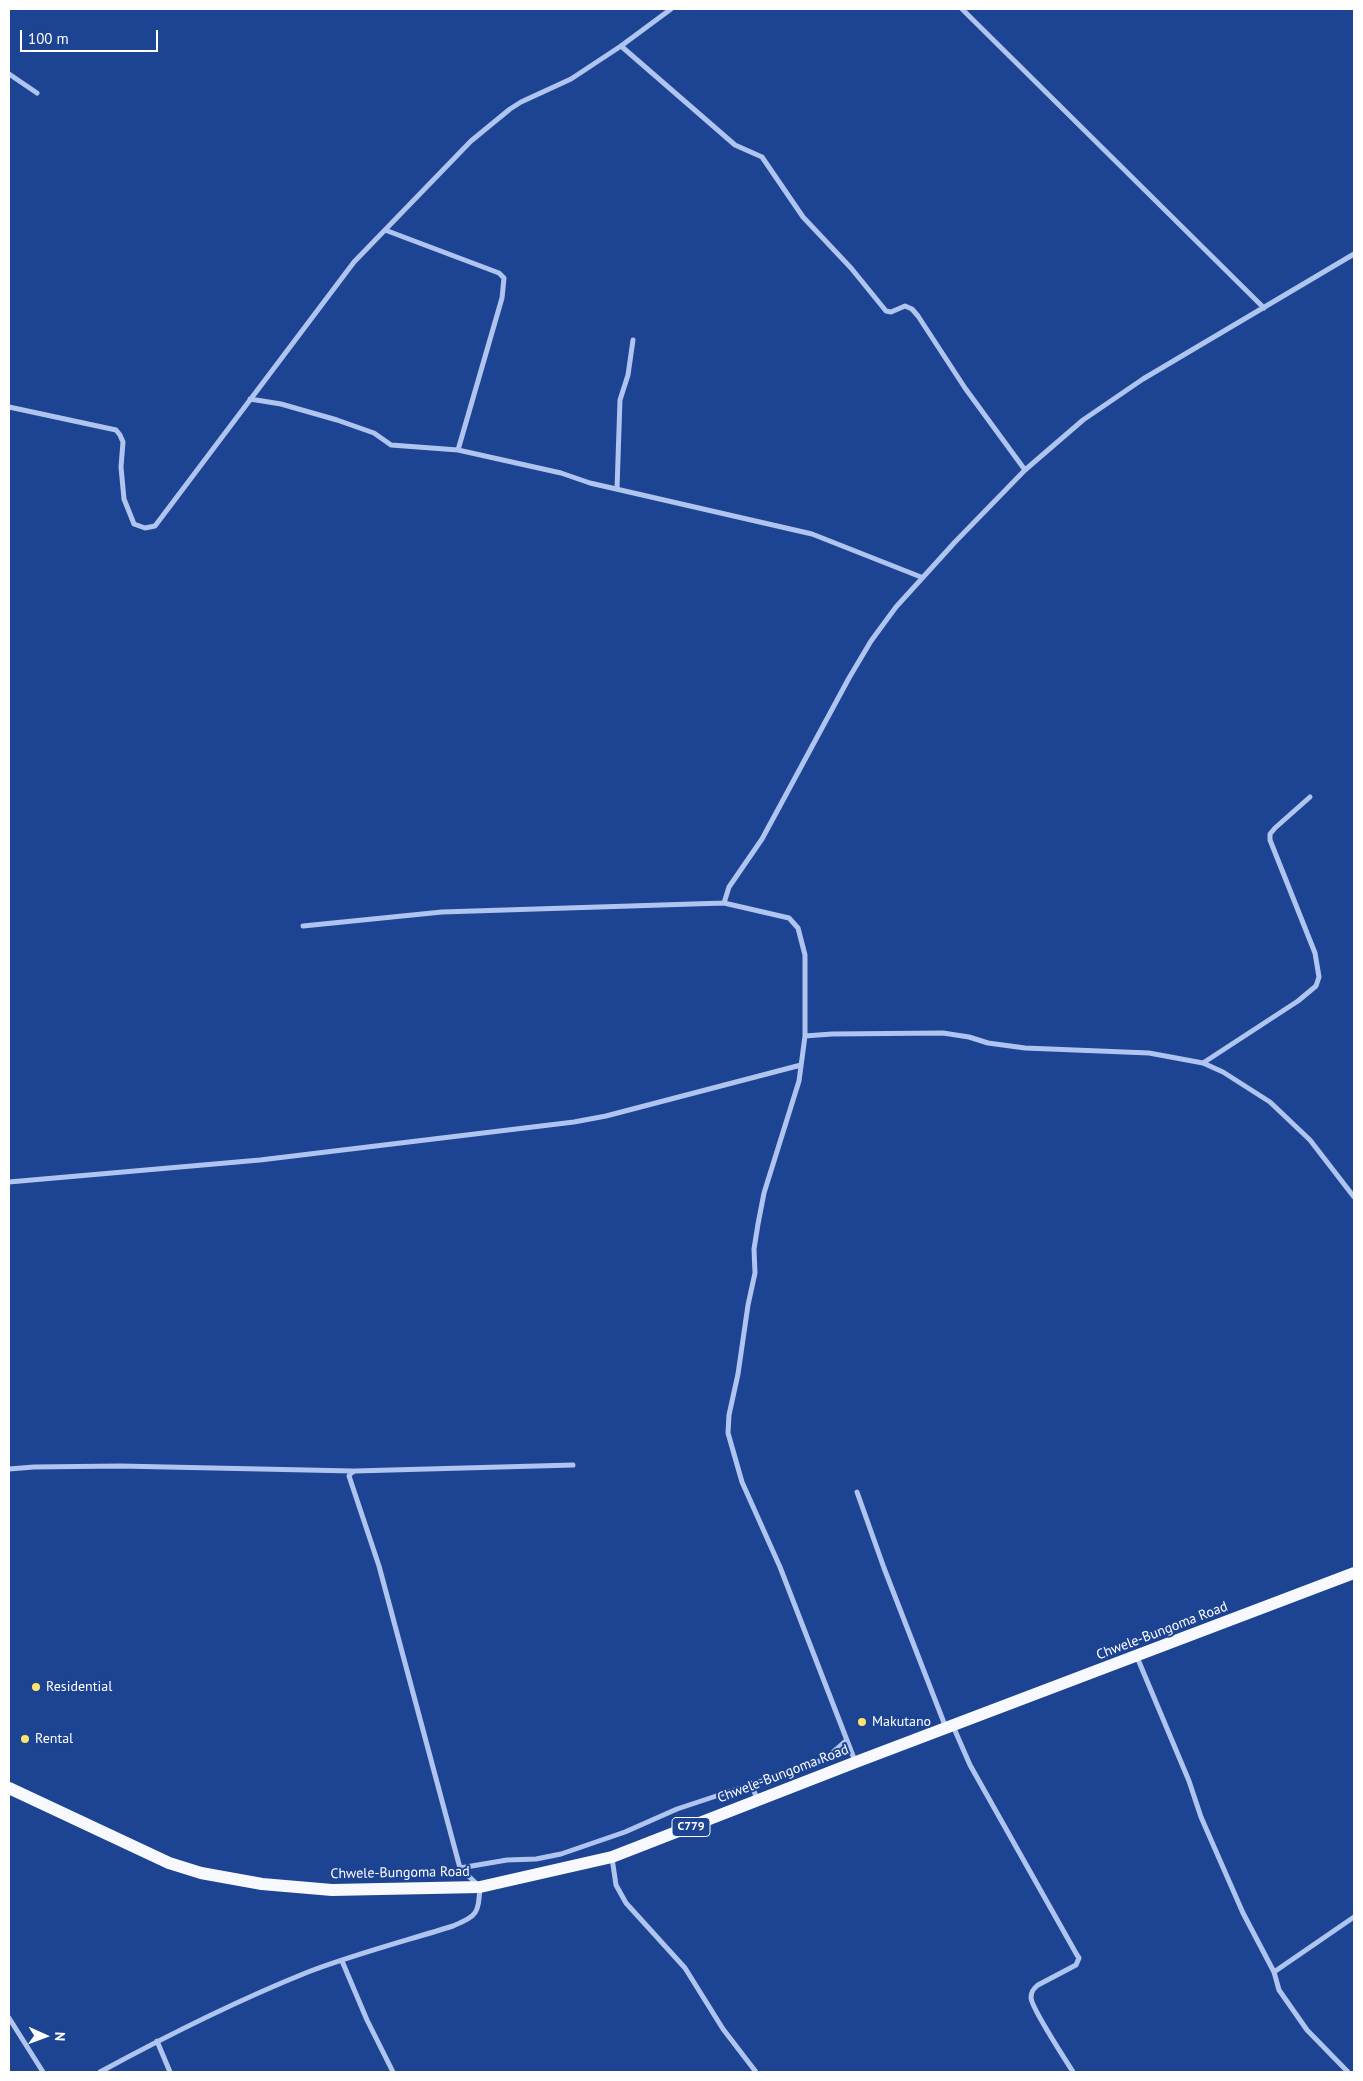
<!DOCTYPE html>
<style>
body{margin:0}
#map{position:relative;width:1363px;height:2081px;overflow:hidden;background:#1d4393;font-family:"PT Sans",sans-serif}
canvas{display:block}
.frame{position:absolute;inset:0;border:10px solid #fff;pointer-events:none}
.north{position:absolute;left:20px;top:2011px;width:50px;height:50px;-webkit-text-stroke:4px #1d4393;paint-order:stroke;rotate:92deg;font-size:14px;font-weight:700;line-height:20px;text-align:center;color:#fff}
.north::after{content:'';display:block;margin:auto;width:18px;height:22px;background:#fff;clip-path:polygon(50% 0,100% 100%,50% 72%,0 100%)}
.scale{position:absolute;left:20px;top:30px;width:138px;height:22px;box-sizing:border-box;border:2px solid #fff;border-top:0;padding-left:6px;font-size:15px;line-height:18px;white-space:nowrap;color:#fff;-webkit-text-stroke:4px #1d4393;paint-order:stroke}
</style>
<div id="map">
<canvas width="1363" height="2081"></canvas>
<div class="frame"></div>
<div class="north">N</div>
<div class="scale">100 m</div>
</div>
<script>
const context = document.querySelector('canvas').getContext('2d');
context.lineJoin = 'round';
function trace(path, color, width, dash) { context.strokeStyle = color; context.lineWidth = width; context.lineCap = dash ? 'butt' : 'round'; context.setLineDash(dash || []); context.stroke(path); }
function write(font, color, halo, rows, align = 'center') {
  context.font = font + ' "PT Sans",sans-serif'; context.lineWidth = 4; context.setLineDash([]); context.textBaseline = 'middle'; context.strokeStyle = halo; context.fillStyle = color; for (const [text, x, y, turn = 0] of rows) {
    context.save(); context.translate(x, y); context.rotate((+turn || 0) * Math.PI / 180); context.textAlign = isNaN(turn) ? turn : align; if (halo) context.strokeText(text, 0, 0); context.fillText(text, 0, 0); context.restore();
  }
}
trace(new Path2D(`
 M962,9l302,299
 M621,46l114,99 27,12 41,60 48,51 35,43 5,1 14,-6 7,3 6,7 47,72 60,82
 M9,74l28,19
 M385,230l114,43 5,5 -2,20 -44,152
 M250,399l31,5 56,16 37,13 17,12 67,5 103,23 29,10 222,51 109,43
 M9,407l107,23 4,5 3,7 -2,25 3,32 10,25 11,4 10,-2 199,-264 117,-121 39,-32 11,-7 50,-23 50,-33 50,-37
 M617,489l3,-89 8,-25 5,-35
 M303,926l139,-14 282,-9
 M805,1036l27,-2 111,-1 26,4 19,6 37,5 124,5 54,10 20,9 47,30 40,38 44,57
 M1203,1063l95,-62 18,-15 3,-9 -4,-24 -45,-113v-6l5,-6 35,-31
 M9,1182l251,-22 314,-38 32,-6 195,-51
 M9,1469l25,-2 86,-1 233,5
 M857,1492l27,76 62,160
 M1137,1657l52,124 12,36 42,96 31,59 5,18 28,40 41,42
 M953,1726l17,39 107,190 2,3 -3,7 -38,20c-4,3 -7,6 -7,13 1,11 34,61 42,74
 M855,1761l-75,-194 -38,-85 -14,-49 1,-18 9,-41 10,-69 7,-32 -1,-24 4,-25 6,-31 35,-112 6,-45v-81l-7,-27 -9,-10 -65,-15 5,-16 33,-48 87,-161 22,-37 25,-34 59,-65 70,-72 58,-50 60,-41 211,-125
 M751,1783l6,16
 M612,1858l4,27 10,18 59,65 38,61 33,43
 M460,1868l47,-8 29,-1 25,-5 64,-22 52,-23 139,-46 15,-9 16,-14
 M342,1961l25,59 26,52
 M1274,1972l80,-55
 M9,2018l34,54
 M157,2041l13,31
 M100,2072c68,-37 136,-71 208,-100 47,-18 97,-31 145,-46 25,-11 25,-12 27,-39l-20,-19 -81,-302 -30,-90 2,-3 4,-2 218,-6`), '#afc4ee', 5);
trace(new Path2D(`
 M9,1788l160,75 32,10 61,11 70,6 148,-3 132,-30 244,-95 498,-189`), '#f7f9ff', 12);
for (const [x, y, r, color] of [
 [36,1687,5,"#fde56e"],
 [862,1722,5,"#fde56e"],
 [25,1739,5,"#fde56e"]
]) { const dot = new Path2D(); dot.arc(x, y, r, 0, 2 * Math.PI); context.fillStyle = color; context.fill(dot); trace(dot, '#1d4393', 2); }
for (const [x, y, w] of [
 [691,1827,38]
]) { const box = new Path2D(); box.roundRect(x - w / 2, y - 9.5, w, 19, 4); context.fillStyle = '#1d4393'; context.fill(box); trace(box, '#fff', 1); }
write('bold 12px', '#fff', null, [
 ["C779",691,1827]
]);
write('14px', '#fff', '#1d4393', [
 ["Chwele-Bungoma Road",1162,1631,-21],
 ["Chwele-Bungoma Road",783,1774,-21],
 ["Chwele-Bungoma Road",400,1873,-1]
]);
write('14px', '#fff', '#1d4393', [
 ["Residential",46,1687],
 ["Makutano",872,1722],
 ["Rental",35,1739]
], 'left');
</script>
